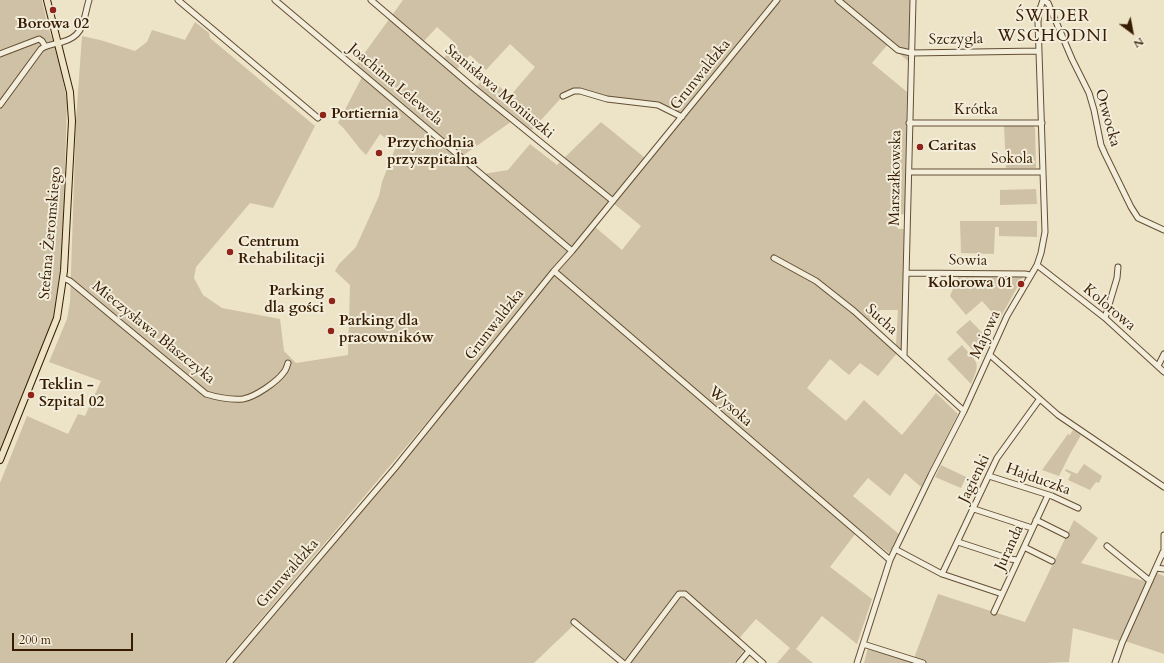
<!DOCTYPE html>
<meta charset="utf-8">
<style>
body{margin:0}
#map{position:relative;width:1164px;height:663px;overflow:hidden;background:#ede3c7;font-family:Cardo,serif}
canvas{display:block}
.north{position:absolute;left:1112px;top:12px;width:40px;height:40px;-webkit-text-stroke:3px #f3eddb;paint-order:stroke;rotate:148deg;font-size:11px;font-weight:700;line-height:16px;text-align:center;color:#371c01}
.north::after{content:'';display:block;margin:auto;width:14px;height:18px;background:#371c01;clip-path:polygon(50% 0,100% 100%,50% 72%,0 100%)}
.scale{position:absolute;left:12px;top:633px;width:121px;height:18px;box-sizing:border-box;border:2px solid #371c01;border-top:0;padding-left:5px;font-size:12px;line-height:14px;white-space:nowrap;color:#371c01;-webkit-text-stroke:3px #f3eddb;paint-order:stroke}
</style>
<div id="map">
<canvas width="1164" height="663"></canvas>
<div class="north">N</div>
<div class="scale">200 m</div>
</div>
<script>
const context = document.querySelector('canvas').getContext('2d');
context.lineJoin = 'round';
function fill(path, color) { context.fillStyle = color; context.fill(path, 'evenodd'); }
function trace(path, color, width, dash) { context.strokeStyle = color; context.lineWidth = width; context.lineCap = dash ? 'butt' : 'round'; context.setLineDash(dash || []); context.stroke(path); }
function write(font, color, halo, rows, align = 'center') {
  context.font = font + ' Cardo,serif'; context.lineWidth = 4; context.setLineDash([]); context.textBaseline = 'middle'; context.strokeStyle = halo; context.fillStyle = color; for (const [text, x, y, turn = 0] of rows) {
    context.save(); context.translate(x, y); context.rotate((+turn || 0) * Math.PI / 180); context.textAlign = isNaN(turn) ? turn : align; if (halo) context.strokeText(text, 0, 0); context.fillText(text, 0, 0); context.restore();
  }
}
fill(new Path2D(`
 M0,0h42l6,27 10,28 9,46 -5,168 -7,45 -7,20 -48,118z
 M403,0h507l-2,61 -20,-17 -16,19 35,29 -2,122 -7,1v14h6l-2,122 -6,-6 2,-35h-18l-14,15 31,28 -19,23 -18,-13 -11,12 -19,-16 -23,29 39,33 18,-21 38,35 34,-42 22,21 -37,73 -16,-14 -15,23 -22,-18 -15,18 46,38 -10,19 -30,-24 -29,38 42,32 -15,45 -35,-28 -26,33 17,14h-36l13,-15 -34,-29 -20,23 9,7 -11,14h-106l-50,-42 -44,42h-301l162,-192 158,-196 -4,-3 -42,55 -283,336h-224v-180l27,-67 41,18 10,-20 7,2 16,-35 -52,-19 18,-43 3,-17 6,-182 6,-84 18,4 35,11 12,-9 5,-12 33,10 10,-18 14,11 1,5 105,88 -42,82 -23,-5 -54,64 -2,11 9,17 19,13 58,11 4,32 12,12 52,-8 2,-70 -15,-14 4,-7 17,-17 23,-51 3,-14 14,-36 -16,-12 -14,21c-11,-10 -17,-23 -28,-32l24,-46 -9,-8zM437,27l19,17 -12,14 -20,-17zM510,44l25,23 -25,29 -23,-21 -11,12 -19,-18 13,-14 16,15zM579,93l79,14 21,10 -34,41 -44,-36 -44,43 -27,-21 -22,26 -31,5 -19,-16 57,-40 15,13 31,-34zM613,203l28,23 -19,24 -28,-24z
 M1004,125h28l3,3 1,40h-30z
 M1036,189l1,15 -37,1v-15z
 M960,221h77v16l-38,-1v-9h-4l-1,27 -33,-1z
 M958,277h65l-24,43 -17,-19 -16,14 -16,-19z
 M970,320l19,20 -7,17h-3l-23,-25z
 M962,345c16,19 19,16 9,39l-24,-25z
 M1073,430l8,5 -11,19 -11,22 -17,-6 26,-36 2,1z
 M1084,464l18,12 -3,7 -3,-1 -6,8 -22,-10 3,-6 -6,-3 1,-2 11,5z
 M941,465l25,12 -5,11 -26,-11z
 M1074,520l24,18 -17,25 67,19 -29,59 -46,-13 -4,34 -24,1h-181l4,-15 45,13 25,-67 87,28z
 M1156,573l8,3v78l-39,-13z`), '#cec1a5');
const minor = new Path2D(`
 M178,0l140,118
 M275,0l297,251
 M371,0l104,89 138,112
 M838,0l60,50 13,3 128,-2
 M1043,0l5,3 24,56 17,34 5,17 7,35 4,9 26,53 7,11 26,12
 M0,54l39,-15 3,2 3,5
 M563,96l11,-5h6l27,8 51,6 24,12
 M0,105l41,-56c6,-4 14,-5 21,-7 23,-6 21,-22 27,-42
 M909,123h133
 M909,172h134
 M774,258l42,23 38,30 110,100
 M1037,265l68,53 59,54
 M554,271l336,289
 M906,273l119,1 5,1
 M63,278l7,3 136,113c13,4 24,6 37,5 12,-2 34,-17 41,-27 2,-2 3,-6 4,-9
 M1105,318l12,-40 1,-11
 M990,355l68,60 106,72
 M904,356l9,-356
 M1158,366l6,-12
 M989,476l63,20 26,12
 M974,509l58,19
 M1036,520l30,15
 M958,542l52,17 7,1
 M1107,546l43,35
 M1024,547l28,14
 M895,549l47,25 60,20
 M1164,555v-20
 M1156,568l8,1
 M942,574l55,-116 42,-58
 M994,612l54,-117
 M574,622l49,41
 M863,644l60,19
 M229,663l166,-195 159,-197 18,-20 205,-251
 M627,663l52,-69h6l78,69
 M739,663l10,-12
 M857,663l33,-103 41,-85 33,-64 43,-95 30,-51 4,-12 4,-21 -7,-210 1,-10 4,-12
 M1115,663l7,-20 41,-91`);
const major = new Path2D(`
 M0,460l57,-142 7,-47 8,-150 -2,-29 -23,-92`);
trace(minor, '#644e32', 7);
trace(major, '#371c01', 8);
trace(minor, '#f3eddb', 5);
trace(major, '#ede3c7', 6);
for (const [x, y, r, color] of [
 [53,10,4,"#8f2418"],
 [323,115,4,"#8f2418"],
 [920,147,4,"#8f2418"],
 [379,153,4,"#8f2418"],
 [230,252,4,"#8f2418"],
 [1021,284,4,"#8f2418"],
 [332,301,4,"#8f2418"],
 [331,331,4,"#8f2418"],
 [31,395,4,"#8f2418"]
]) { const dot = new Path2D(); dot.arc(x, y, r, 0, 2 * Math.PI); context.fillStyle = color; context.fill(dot); trace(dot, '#f3eddb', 1.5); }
write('bold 15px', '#371c01', '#f3eddb', [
 ["Borowa 02",53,25,"center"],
 ["Portiernia",331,115],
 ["Przychodnia",387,144],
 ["przyszpitalna",387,161],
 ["Caritas",928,147],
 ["Centrum",238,243],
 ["Rehabilitacji",238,260],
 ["Kolorowa 01",1013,284,"right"],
 ["Parking",324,292,"right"],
 ["dla gości",324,309,"right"],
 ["Parking dla",339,322],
 ["pracowników",339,339],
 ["Teklin -",39,386],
 ["Szpital 02",39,403]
], 'left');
write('15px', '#371c01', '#f3eddb', [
 ["Szczygla",956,40,-1],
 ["Grunwaldzka",701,75,-51],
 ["Joachima Lelewela",395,85,40],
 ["Stanisława Moniuszki",499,92,40],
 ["Krótka",976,111],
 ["Otwocka",1107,118,74],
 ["Sokola",1012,160],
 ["Marszałkowska",896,178,-89],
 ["Stefana Żeromskiego",51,233,-85],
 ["Sowia",968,261,1],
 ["Kolorowa",1109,308,40],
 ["Sucha",881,320,42],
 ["Grunwaldzka",495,325,-52],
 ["Mieczysława Błaszczyka",153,333,39],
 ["Majowa",986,335,-65],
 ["Wysoka",730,407,41],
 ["Jagienki",975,479,-64],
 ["Hajduczka",1038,480,20],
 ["Juranda",1010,548,-65],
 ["Grunwaldzka",288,574,-49]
]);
context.letterSpacing = '1px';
write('17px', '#371c01', '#f3eddb', [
 ["ŚWIDER",1053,17],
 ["WSCHODNI",1053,37]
]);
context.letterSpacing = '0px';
</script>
